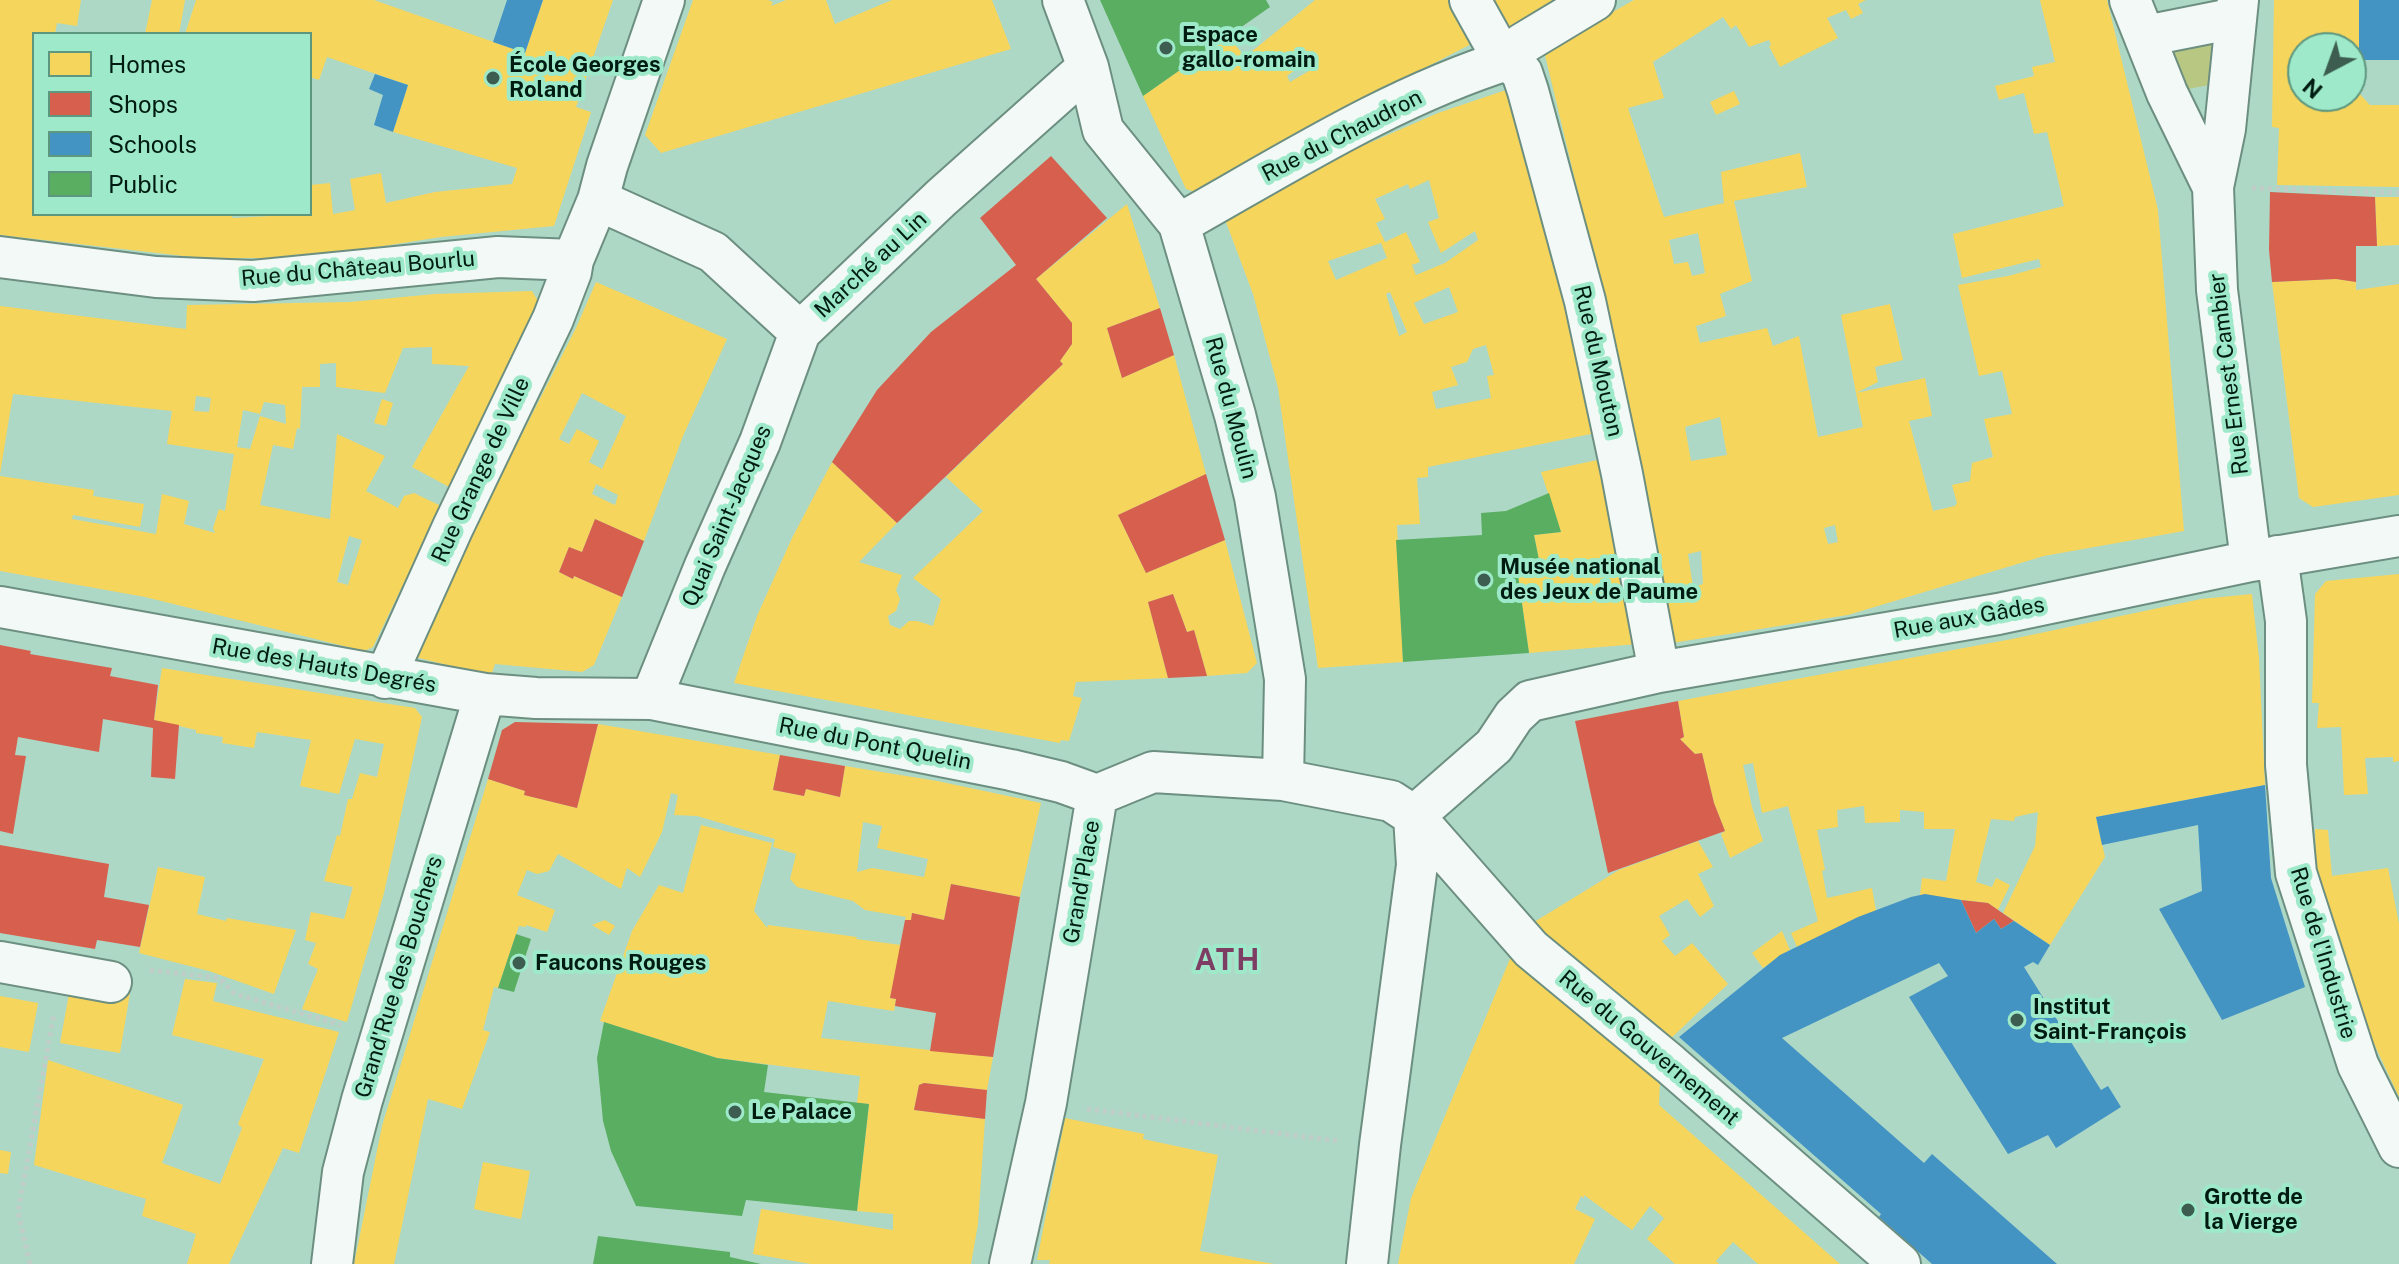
<!DOCTYPE html>
<meta charset="utf-8">
<style>
body{margin:0}
#map{position:relative;width:2399px;height:1264px;overflow:hidden;background:#aed8c6;font-family:"Public Sans",sans-serif}
canvas{display:block}
.legend{position:absolute;left:32px;top:32px;width:280px;height:184px;box-sizing:border-box;background:#9de9c9;border:2px solid #5e977f;margin:0;padding:10px 14px;list-style:none;font-size:24px;color:#001b11}
.legend li{display:flex;align-items:center;gap:16px;height:40px}
.legend b{width:40px;border:2px solid #5e977f}
.north{position:absolute;left:2287px;top:32px;width:80px;height:80px;box-sizing:border-box;background:#9de9c9;border:2px solid #5e977f;border-radius:50%;rotate:221deg;font-size:22px;font-weight:700;line-height:32px;text-align:center;color:#001b11}
.north::after{content:'';display:block;margin:auto;width:28px;height:36px;background:#3d5d50;clip-path:polygon(50% 0,100% 100%,50% 72%,0 100%)}
</style>
<div id="map">
<canvas width="2399" height="1264"></canvas>
<ul class="legend">
<li><b style="height:22px;background:#f6d55c"></b>Homes</li>
<li><b style="height:22px;background:#d6604d"></b>Shops</li>
<li><b style="height:22px;background:#4393c3"></b>Schools</li>
<li><b style="height:22px;background:#5aae61"></b>Public</li>
</ul>
<div class="north">N</div>
</div>
<script>
const context = document.querySelector('canvas').getContext('2d');
context.lineJoin = 'round';
function fill(path, color) { context.fillStyle = color; context.fill(path, 'evenodd'); }
function trace(path, color, width, dash) { context.strokeStyle = color; context.lineWidth = width; context.lineCap = dash ? 'butt' : 'round'; context.setLineDash(dash || []); context.stroke(path); }
function write(font, color, halo, rows, align = 'center') {
  context.font = font + ' "Public Sans",sans-serif'; context.lineWidth = 8; context.setLineDash([]); context.textBaseline = 'middle'; context.strokeStyle = halo; context.fillStyle = color; for (const [text, x, y, turn = 0] of rows) {
    context.save(); context.translate(x, y); context.rotate((+turn || 0) * Math.PI / 180); context.textAlign = isNaN(turn) ? turn : align; if (halo) context.strokeText(text, 0, 0); context.fillText(text, 0, 0); context.restore();
  }
}
fill(new Path2D(`
 M2245,17l1,61 -79,15 -22,-57z`), '#b8c882');
fill(new Path2D(`
 M0,0h81l-4,26 -20,-3 -2,11h-21v180h199l-1,4 78,-4v-29l20,-2 3,31 22,-4 -5,-31 31,-6 5,30 49,-11 77,-8 5,-16 -124,-36 15,-47 -81,-28 -8,23 -9,-3v-43h-125l11,-34h178l151,53 18,-53h70l-37,107 15,5 -37,114 -113,11 -134,21h-106l-201,-23z
 M152,0h33l-6,34h-34z
 M693,0h75l5,2 -2,4 15,-6h40l9,24 57,-24h100l19,49 -350,104 -16,-18z
 M1315,0h140l22,41 -163,84 -116,68 -12,-4 -43,-93 85,-60 17,21zM1304,63l5,8 -19,11 -3,-6z
 M1483,0h80l-61,36z
 M1634,0h232l-8,4 5,9 -12,6 -5,-9 -19,8 11,20 -58,29 -11,-21 2,-1 -2,-5 -20,7 -13,-22 -5,4 -8,-12 -70,45 11,36 -36,10 36,109 60,-14 -3,-31 79,-19 7,34 -73,14 18,80 -32,13 6,22 -30,10 4,17 67,-15 6,18 26,-10 19,101 45,-10 -7,-34 -15,-78 49,-11 13,56 -28,7 3,15 -22,11 69,-15 7,38 -23,5 24,90 22,-5 2,-3 -5,-18 18,-4 2,-18 21,-6 -9,-38 28,-5 -10,-43 -23,5 -21,-91 50,-9 33,-9 -2,-8 -77,19 -9,-44 111,-28 -17,-74 -13,2 -10,-41 -25,7 -4,-14 39,-10 -2,-9 23,-5 -15,-62h67l51,210 26,321 -140,25 -196,59 -176,28 -45,-247 -83,-345zM1698,233l7,40 -13,3 -4,-14 -14,2 -5,-24zM1720,417l7,38 -36,6 -6,-34zM1835,525l3,17 -10,2 -4,-16zM1701,551l2,33 -10,3 -5,-33z
 M2274,0h85v76l-4,1 1,13 14,15h29v82l-122,-2 2,-57 -7,-1zM2303,48h48v48h-48z
 M1506,90l27,91 63,252 -168,34v10l-11,1 3,46 -23,1 6,137 -85,6 -40,-280 -25,-94 -27,-72 3,-8 115,-60 94,-41zM1429,180l10,38 -11,4 13,31 34,-22 3,9 -33,23 -29,12 -4,-10 8,-3 -14,-30 -21,10 -9,-19 9,-4 -10,-20 33,-15 2,5zM1381,243l6,15 -51,22 -8,-19zM1449,287l9,25 -34,12 -10,-21zM1390,292l17,40 -8,4 -13,-42zM1486,345l8,30 -7,1 4,22 -55,11 -4,-17 26,-7 -7,-18 16,-5 6,-13z
 M1734,91l6,13 -24,11 -6,-13z
 M2375,197h24v48l-22,1z
 M1127,204l33,104 -53,20 15,50 52,-23 32,119 -88,41 28,58 79,-33 32,123 -10,10 -40,3 -13,-46 -7,2 -14,-38 -25,8 20,76 -92,4 -3,14 9,2 -13,43 -8,-1 -1,3 -326,-60 23,-67 35,-78 40,-76 65,61 -38,39 43,13 -6,15 4,9 -4,12 -8,5 2,9 10,4 9,-8h8l16,5 8,-27 -28,-21 70,-67 -37,-34 117,-113 -3,-3 12,-17v-21l-36,-44z
 M2336,279l20,3v8l43,-6v211l-86,12 -14,-9 -27,-216z
 M596,282l131,57 -44,97 -39,105 -49,-22 -13,33 -13,-5 -10,25 14,7 1,-3 48,21 -28,68 -12,7 -87,-8 -4,12 -76,-19 46,-103 115,-226zM582,393l44,23 -24,53 -13,-7 10,-21 -22,-12 -8,15 -10,-5zM596,484l22,11 -3,10 -23,-11z
 M532,291l6,10 -89,186 -37,-20 57,-101 -37,-2v-17l-29,1 -18,45 -49,-6v-24l-16,1v23h-18l-2,42 -3,-1 -4,21 -20,-4 -13,60 70,14 7,-85 48,22 -19,35 32,17 6,-12 10,-3 27,13 -68,141 -9,4 -219,-54 -145,-26v-95l94,14 -1,6 51,8 -4,23 -67,-12 -1,4 84,15 6,-40 27,7 -5,23 31,9 -2,-5 6,-19 6,2 9,-57 -67,-10 5,-33 -159,-17 -13,80v-168l186,23 1,-24 163,-3 85,-8zM196,396l15,2 -2,14 -15,-1zM264,402l21,3 1,19 -26,-8 -10,33 -13,-2 6,-37 17,4zM349,536l13,4 -14,45 -11,-3z
 M382,399l11,4 -7,23 -12,-3z
 M1602,459l36,185 -109,9 -13,-92 23,-1 -5,-25 27,-3 -20,-60z
 M2399,574v187l-6,1v-5l-28,1 3,36 -24,1 -3,-68 -24,1 2,-25h-7l3,-109 11,-13z
 M2252,594l7,64 6,127 -169,32 9,40 -55,88 -47,-32 32,-67 3,-34 -23,5 -1,4 -23,-2 -15,63 16,5 4,-9 14,7 -12,25 -10,-7 -68,-8 2,-17 24,3 9,-52h-31v-17l-24,-2v12l-35,1 -1,-17 -27,4 1,17 -21,3 8,40 -3,1 5,27 45,-10 4,23 -79,36 -6,-14 27,-12 -30,-115 -26,7 -9,-50 -10,2 9,42 11,34 -33,17 -9,-24 4,-3 -11,-28 -12,-50 -7,1 -15,-15 4,-2 -6,-36 334,-62 189,-40z
 M162,668l253,40 7,9 -38,176 -37,129 -45,-13 16,-40 -10,-5 8,-21 -11,-3 6,-28 33,7 9,-32 -29,-6 13,-46 3,1 8,-37h4l8,-26 17,4 7,-33 -29,-5 -16,55 -39,-8 11,-46 -54,-8 -3,16 -32,-5 1,-6 -27,-4v-3l-42,-10z
 M598,724l182,31 -7,35 31,6 2,-7 34,8 5,-31 92,15 104,22 -21,94 -69,-13 -7,36 -32,-7 -1,7h-6l1,-3 -41,-7 -12,-9 -56,-14 -7,-8 6,-25 -23,-7 2,-8 -78,-23 -23,-1 4,-20 -7,-2 -9,39 -22,45 -13,-9 -6,21 -63,-35 -9,17 -12,3 -10,-4 -10,25 38,15 -8,22 -21,-7v2l-7,-1 -21,62 -4,-1 -11,43 7,2 -28,77 -34,-10 -34,165h-40l28,-138 106,-347 37,12 -1,4 53,13zM863,822l19,4 -5,22 51,11 -4,18 -52,-9 -15,4z
 M701,825l71,18 -18,68 13,17 1,-3 89,12 -1,2 45,6 -11,53 6,1 -2,12 -66,-10 -7,37 172,19 -6,33 -63,-7 -5,2 -5,25 71,9 -7,105 -7,40h-160l-58,-10 8,-45 132,21v-16l-36,-3 12,-107 -12,-1 3,-27 -143,-18 -117,-37 32,-90 27,-46 24,8z
 M2315,829l13,1 4,46 56,-8 11,56v173l-44,-94 -39,-137z
 M1698,841l15,26 -15,7 16,32 -14,11 -13,-18 -28,17 11,19 -8,6 13,15 17,-13 36,41 -65,62 -137,-119 93,-57z
 M158,867l47,10 -8,37 29,7 1,-3 69,12 -22,64 -65,-23 -70,-18z
 M605,920l10,6 -6,9 -17,-10z
 M1782,931l8,19 -27,18 -11,-15z
 M1514,949l146,131 -1,25 181,159h-82l-25,-22 -17,19 3,3h-44l-28,-25 17,-21 -14,-12 -18,24 -48,-35v3l-3,-2 -6,13 20,10 -21,45h-176l13,-66z
 M185,979l32,4 -4,18 126,31 -40,121 -16,-5 -54,116h-42l9,-30 -54,-18 4,-17 -112,-34 14,-105 135,45 -21,58 58,21 22,-56 -4,-4 26,-65 -92,-24z
 M71,983l59,10 -10,60 -60,-10z
 M0,996l38,7 -9,49 -29,-5z
 M1065,1118l79,16 -1,5 75,16 -18,96 74,13h-225l1,-4h-13z
 M0,1150l11,2 -3,22 -8,-1z
 M483,1162l47,9 -9,48 -47,-10z`), '#f6d55c');
fill(new Path2D(`
 M1051,156l56,62 -71,61 36,44v21l-12,17 3,3 -166,159 -65,-61 45,-72 54,-58 85,-67 -36,-47z
 M2270,192l105,5 2,49h-21v36l-20,-3 -64,3 -3,-32z
 M1160,308l14,47 -52,23 -15,-50z
 M1206,474l19,66 -79,33 -28,-58z
 M595,519l49,22 -22,56 -48,-21 -1,3 -14,-7 10,-25 13,5z
 M1173,594l14,38 7,-2 13,46 -39,2 -20,-76z
 M0,645l31,6 -1,3 82,14 -2,8 48,9 -4,35 25,5 -4,54 -24,-2 2,-49 -50,-9 -4,33 -81,-15 -3,18 11,1 -13,78 -13,-3z
 M1678,701l6,36 -4,2 15,15 7,-1 12,50 11,28 -117,42 -33,-152z
 M515,722l83,2 -21,84 -53,-13 1,-4 -37,-12 14,-49z
 M780,755l65,11 -5,31 -34,-8 -2,7 -31,-6z
 M0,845l109,19 -5,33 45,8 -9,42 -43,-7 -2,9 -95,-16z
 M951,884l69,13 -27,160 -63,-6 6,-38 -41,-7 1,-7 -6,-1 15,-78h6l1,-7 32,7z
 M1961,900l27,3 26,18 -13,8 -7,-10 -18,14z
 M924,1083l63,7 -2,29 -71,-9 5,-25z`), '#d6604d');
fill(new Path2D(`
 M507,0h36l-18,53 -32,-11z
 M2359,0h40v60h-40z
 M375,74l33,11 -15,47 -19,-7 9,-30 -14,-6z
 M2265,785l6,93 34,109 -83,33 -63,-111 43,-18 -4,-66 -96,20 -6,-28z
 M1925,894l36,6 15,33 18,-14 7,10 13,-8 36,24 -12,20 -5,-3 -9,5 77,123 7,-4 13,21 -65,41 -8,-13 -40,19 -99,-157 39,-21 -9,-13 -157,75 142,125 8,-9 125,110h-125l-53,-47 2,-3 -202,-177 101,-82 78,-38 53,-20z`), '#4393c3');
fill(new Path2D(`
 M1100,0h166l4,7 -127,89z
 M1549,493l12,39 -27,3 5,25 -23,1 13,92 -126,9 -7,-122 86,-5 -1,-22 25,-2z
 M516,934l15,5 -17,53 -16,-4z
 M604,1022l113,36 51,7 -4,27 105,12 -12,107 -111,-11 -4,16 -106,-10 -25,-55 -8,-30 -6,-63z
 M598,1236l132,16v5l31,7h-168z`), '#5aae61');
const street = new Path2D(`
 M1063,0l25,67 15,63 76,94 56,191 20,82 30,182 -2,101
 M1470,0l25,45 27,28 6,18 57,210 37,173 37,198
 M2130,0l37,93 46,94
 M2238,0l-13,129 -12,58 4,103 34,271
 M2145,36l91,-18
 M1510,59l12,-15 73,-44
 M598,200l115,52 87,80
 M1179,224c107,-60 213,-128 331,-165
 M0,257l156,20 97,4 245,-24 75,3
 M2277,556l9,65v144l10,108 62,192 41,82
 M0,607l485,87 51,4 115,1 360,71 50,12 36,13
 M385,678l68,-151 100,-208 18,-47 2,-12 25,-60 9,-34 57,-166
 M651,699l54,-133 55,-124 40,-110 141,-134 147,-131
 M1097,795l56,-23 130,8 108,21 23,15 117,133 139,115 230,200
 M1414,816l80,-70 20,-30 16,-15 129,-29 339,-58 253,-53 148,-25
 M0,962l111,20
 M332,1264l11,-92 19,-72 123,-406
 M1010,1264l36,-161 51,-308
 M1367,1264l13,-119 37,-280 -3,-49`);
trace(street, '#6c8f81', 44);
trace(new Path2D(`
 M2252,188l147,5
 M150,970l69,8 16,16 106,31
 M1087,1109l252,32
 M30,1264l-12,-52 36,-198`), '#c0ccc7', 5, [4, 4]);
trace(street, '#f3f9f6', 40);
for (const [x, y, r, color] of [
 [1166,48,8,"#3d5d50"],
 [493,78,8,"#3d5d50"],
 [1484,580,8,"#3d5d50"],
 [519,963,8,"#3d5d50"],
 [2017,1020,8,"#3d5d50"],
 [735,1112,8,"#3d5d50"],
 [2188,1210,8,"#3d5d50"]
]) { const dot = new Path2D(); dot.arc(x, y, r, 0, 2 * Math.PI); context.fillStyle = color; context.fill(dot); trace(dot, '#9de9c9', 3); }
write('bold 22px', '#001b11', '#9de9c9', [
 ["Espace",1182,35],
 ["gallo-romain",1182,60],
 ["École Georges",509,65],
 ["Roland",509,90],
 ["Musée national",1500,567],
 ["des Jeux de Paume",1500,592],
 ["Faucons Rouges",535,963],
 ["Institut",2033,1007],
 ["Saint-François",2033,1032],
 ["Le Palace",751,1112],
 ["Grotte de",2204,1197],
 ["la Vierge",2204,1222]
], 'left');
write('22px', '#001b11', '#9de9c9', [
 ["Rue du Chaudron",1342,136,-27],
 ["Marché au Lin",871,265,-43],
 ["Rue du Château Bourlu",358,269,-5],
 ["Rue du Mouton",1598,361,77],
 ["Rue Ernest Cambier",2229,374,-97],
 ["Rue du Moulin",1231,408,75],
 ["Rue Grange de Ville",481,470,-65],
 ["Quai Saint-Jacques",727,516,-67],
 ["Rue aux Gâdes",1969,618,-10],
 ["Rue des Hauts Degrés",324,666,10],
 ["Rue du Pont Quelin",875,744,11],
 ["Grand'Place",1082,882,-80],
 ["Rue de l'Industrie",2323,953,73],
 ["Grand'Rue des Bouchers",399,977,-73],
 ["Rue du Gouvernement",1649,1048,40]
]);
context.letterSpacing = '2px';
write('bold 30px', '#7e3e63', '#9de9c9', [
 ["ATH",1228,961]
]);
context.letterSpacing = '0px';
</script>
